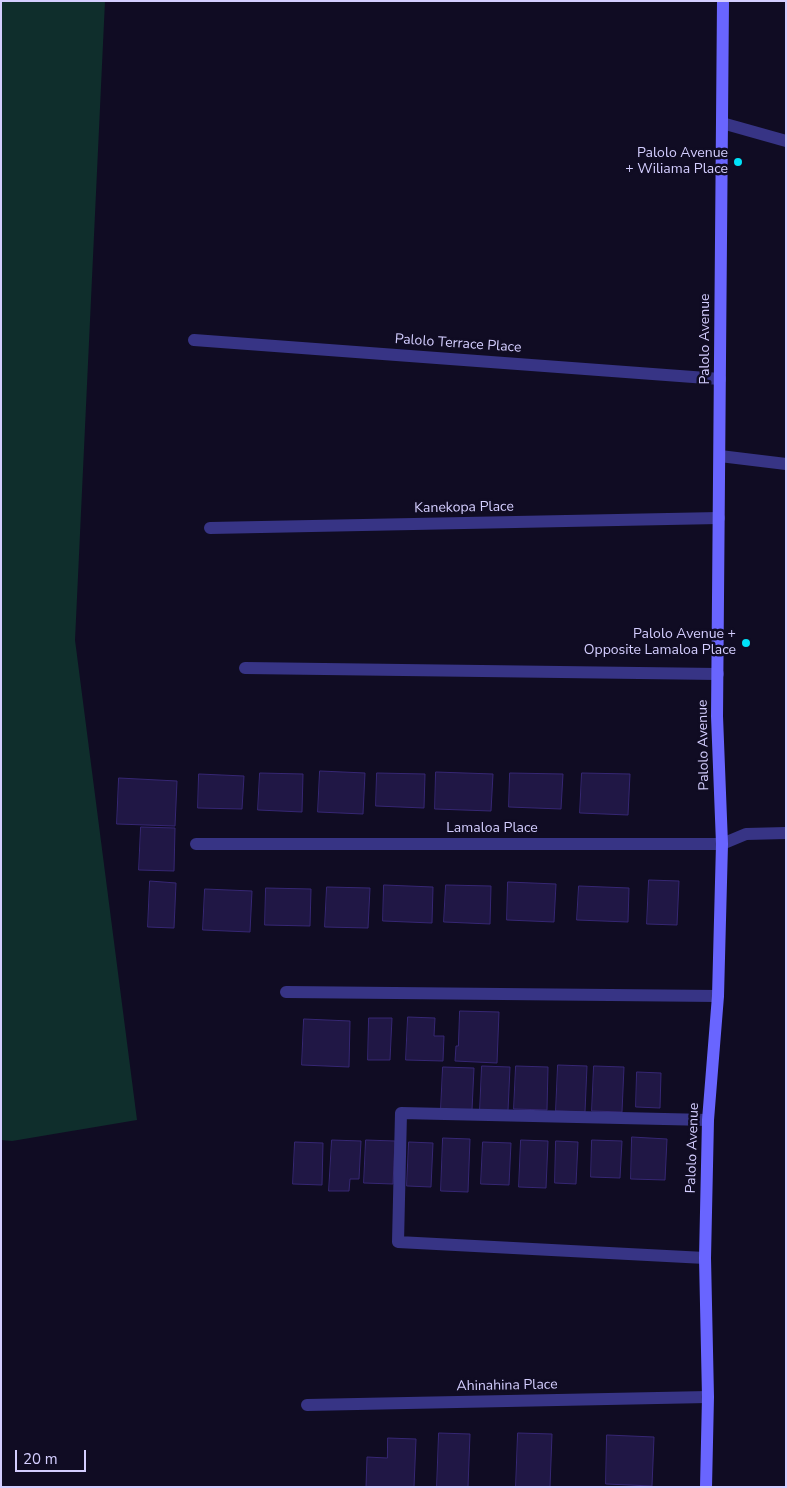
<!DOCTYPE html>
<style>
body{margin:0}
#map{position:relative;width:787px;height:1488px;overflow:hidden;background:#100c23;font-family:"Nunito Sans",sans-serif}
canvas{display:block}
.frame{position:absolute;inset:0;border:2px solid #d4ceff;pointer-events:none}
.scale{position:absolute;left:15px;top:1450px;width:71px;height:22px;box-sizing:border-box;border:2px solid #d4ceff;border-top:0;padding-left:6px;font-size:15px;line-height:18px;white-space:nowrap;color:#d4ceff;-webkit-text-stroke:4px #100c23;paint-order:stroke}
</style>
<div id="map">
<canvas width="787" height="1488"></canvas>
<div class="frame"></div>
<div class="scale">20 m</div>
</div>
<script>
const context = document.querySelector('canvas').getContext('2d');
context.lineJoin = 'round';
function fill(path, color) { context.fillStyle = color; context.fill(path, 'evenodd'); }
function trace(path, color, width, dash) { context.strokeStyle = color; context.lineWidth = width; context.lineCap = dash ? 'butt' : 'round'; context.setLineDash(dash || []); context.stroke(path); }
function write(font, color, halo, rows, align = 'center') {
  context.font = font + ' "Nunito Sans",sans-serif'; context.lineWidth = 5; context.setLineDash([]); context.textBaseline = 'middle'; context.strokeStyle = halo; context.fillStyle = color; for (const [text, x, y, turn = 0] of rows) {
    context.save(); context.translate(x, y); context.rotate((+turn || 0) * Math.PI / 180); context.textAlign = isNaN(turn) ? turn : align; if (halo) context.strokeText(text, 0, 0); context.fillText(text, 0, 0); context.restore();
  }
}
fill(new Path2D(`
 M1,1h104l-30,639 62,480 -125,21 -11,-1z`), '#0f2e2c');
const building = new Path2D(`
 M320,771l45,2 -2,41 -45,-2z
 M436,772l57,2 -2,37 -56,-2z
 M260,773l43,1 -1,38 -44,-2z
 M377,773l48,1 -1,34 -48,-2z
 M510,773l53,1 -2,35 -52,-2z
 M582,773l48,1 -2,41 -48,-2z
 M199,774l45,2 -2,33 -44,-1z
 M119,778l58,3 -2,45 -58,-2z
 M141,827l34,1 -1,43 -35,-1z
 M649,880l30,1 -2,44 -30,-1z
 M150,881l26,2 -2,45 -26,-1z
 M508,882l48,2 -2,38 -47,-2z
 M384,885l49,2 -1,36 -49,-2z
 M446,885l45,1 -1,38 -46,-2z
 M579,886l50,2 -1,34 -51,-2z
 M327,887l43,1 -2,40 -43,-1z
 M266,888l45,1 -1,37 -45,-1z
 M205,889l47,2 -2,41 -47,-2z
 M460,1011l39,1 -2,51 -42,-2 1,-15h2z
 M408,1017l27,1 -1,18h10l-1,25 -37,-1z
 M369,1018h23l-2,42h-22z
 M304,1019l46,2 -1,46 -47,-2z
 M558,1065l29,1 -2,46 -29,-1z
 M482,1066l28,1 -2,44h-28z
 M516,1066l32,1 -1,43 -33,-1z
 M594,1066l30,1 -2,45 -30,-1z
 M443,1067l31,1 -2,42 -31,-1z
 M637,1072l24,1 -1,35 -24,-1z
 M632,1137l35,2 -2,41 -34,-1z
 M443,1138l27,1 -2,53 -27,-1z
 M332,1140l29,1 -2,38h-9l-1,12h-20z
 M366,1140l29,1 -2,43 -29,-1z
 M521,1140l27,1 -2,47 -27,-1z
 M592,1140l30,1 -2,37 -29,-1z
 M556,1141l22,1 -2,42 -21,-1z
 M295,1142l28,1 -1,42 -29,-1z
 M409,1142l24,1 -2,44 -24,-1z
 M483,1142l28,1 -2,42 -28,-1z
 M439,1433l31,1 -2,53h-31z
 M518,1433l34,1 -2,53h-34z
 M607,1435l47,2 -2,49 -46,-2z
 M388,1438l28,1 -2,48h-48l1,-30 20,1z`);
fill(building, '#201745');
trace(building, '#362773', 1);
trace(new Path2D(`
 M722,123l64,18`), '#373485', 12);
trace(new Path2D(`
 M194,340l526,39
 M720,456l66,8
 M210,528l509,-10
 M245,668l473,6
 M196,844h526l24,-10 40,-1
 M286,992l432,4
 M705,1258l-307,-16 3,-129 307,7
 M307,1405l401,-8`), '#373485', 12);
trace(new Path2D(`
 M706,1487l2,-90 -3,-139 3,-138 10,-124 4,-152 -5,-128 6,-715`), '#6965ff', 12);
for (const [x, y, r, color] of [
 [738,162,5,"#00e2f9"],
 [746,643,5,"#00e2f9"]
]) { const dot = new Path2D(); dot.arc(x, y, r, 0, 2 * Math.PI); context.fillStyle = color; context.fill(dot); trace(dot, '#100c23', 2); }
write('14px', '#d4ceff', '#100c23', [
 ["Palolo Avenue",728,154],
 ["+ Wiliama Place",728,170],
 ["Palolo Avenue +",736,635],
 ["Opposite Lamaloa Place",736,651]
], 'right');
write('14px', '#d4ceff', '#100c23', [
 ["Palolo Avenue",706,339,-90],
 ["Palolo Terrace Place",458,344,4],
 ["Kanekopa Place",464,508,-1],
 ["Palolo Avenue",704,745,-91],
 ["Lamaloa Place",492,829],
 ["Palolo Avenue",693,1148,-88],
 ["Ahinahina Place",507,1386,-1]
]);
</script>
